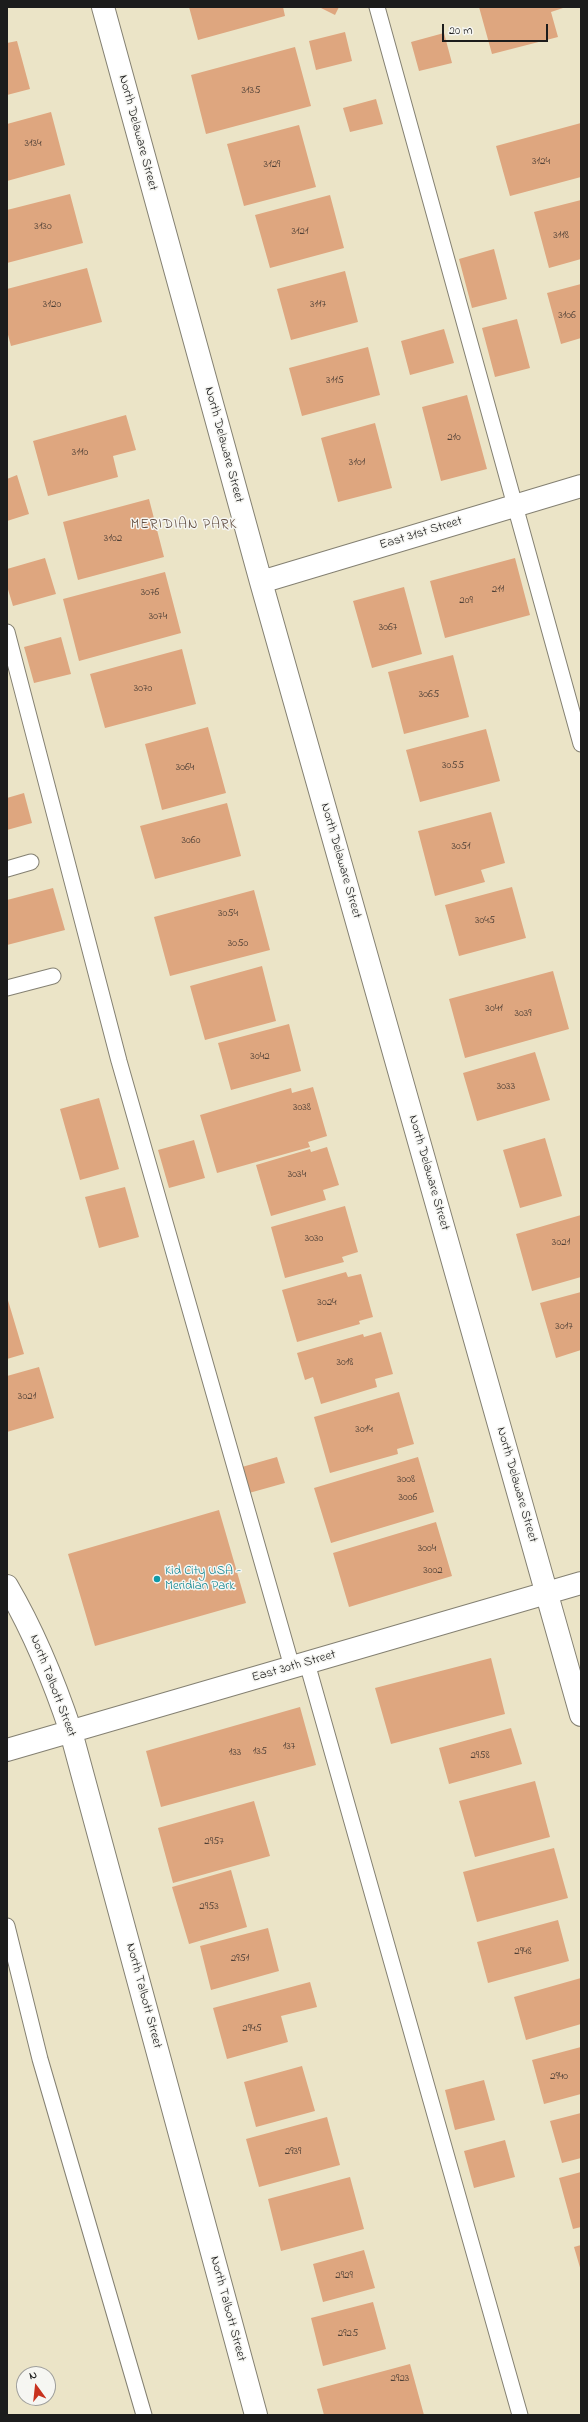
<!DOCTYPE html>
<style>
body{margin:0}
#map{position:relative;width:588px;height:2422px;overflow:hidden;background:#ebe4c7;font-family:"Indie Flower",sans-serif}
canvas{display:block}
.frame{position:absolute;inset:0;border:8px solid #1c1c1c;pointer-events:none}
.north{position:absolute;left:16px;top:2366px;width:40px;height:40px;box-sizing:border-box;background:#f6f6f2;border:1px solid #9f9f9c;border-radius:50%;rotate:345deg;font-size:11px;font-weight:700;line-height:16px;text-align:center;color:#1c1c1c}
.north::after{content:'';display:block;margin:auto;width:14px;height:18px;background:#c8321e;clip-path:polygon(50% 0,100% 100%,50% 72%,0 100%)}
.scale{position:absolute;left:442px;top:24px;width:106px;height:18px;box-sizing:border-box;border:2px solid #1c1c1c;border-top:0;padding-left:5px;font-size:12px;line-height:14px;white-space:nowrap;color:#1c1c1c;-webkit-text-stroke:3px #f6f6f2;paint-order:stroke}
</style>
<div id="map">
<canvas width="588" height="2422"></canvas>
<div class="frame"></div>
<div class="north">N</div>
<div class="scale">20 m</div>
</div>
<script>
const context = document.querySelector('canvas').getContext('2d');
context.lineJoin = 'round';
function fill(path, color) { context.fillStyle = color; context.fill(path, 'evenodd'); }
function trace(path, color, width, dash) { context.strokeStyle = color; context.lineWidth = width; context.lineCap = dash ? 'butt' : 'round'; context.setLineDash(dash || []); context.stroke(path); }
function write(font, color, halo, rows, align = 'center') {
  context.font = font + ' "Indie Flower",sans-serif'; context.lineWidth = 3; context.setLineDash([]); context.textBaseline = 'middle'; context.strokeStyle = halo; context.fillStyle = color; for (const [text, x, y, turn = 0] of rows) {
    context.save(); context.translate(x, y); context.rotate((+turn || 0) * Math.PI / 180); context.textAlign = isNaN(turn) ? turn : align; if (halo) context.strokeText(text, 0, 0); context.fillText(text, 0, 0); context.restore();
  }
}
fill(new Path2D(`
 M189,7h94l2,9 -87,24z
 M319,7h20l-4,8z
 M479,7h87l-15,5 7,25 -66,17z
 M345,32l7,29 -36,9 -7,-29z
 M444,33l8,30 -33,8 -8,-29z
 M17,41l13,48 -23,6v-52z
 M295,47l16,59 -105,28 -15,-59z
 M376,99l7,25 -33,8 -7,-24z
 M51,112l14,53 -58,16v-57z
 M581,123v54l-71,19 -14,-50z
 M299,125l17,62 -72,19 -17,-62z
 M70,194l13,49 -76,20v-53z
 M330,195l14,53 -74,20 -15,-53z
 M581,200v59l-32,9 -15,-56z
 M494,249l13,50 -35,9 -13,-49z
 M87,268l15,54 -91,24 -4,-15v-42z
 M345,271l13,51 -67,18 -14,-51z
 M581,284v54l-20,6 -14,-51z
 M517,319l13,49 -35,9 -13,-49z
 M444,329l10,34 -44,12 -9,-34z
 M368,347l12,48 -78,21 -13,-48z
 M467,395l20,74 -46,12 -19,-74z
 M126,415l10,35 -23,6 5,21 -70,19 -15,-55z
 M375,423l17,65 -54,14 -17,-64z
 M17,475l12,39 -22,7v-42z
 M149,499l15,58 -86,23 -15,-58z
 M45,558l11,36 -43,12 -6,-20v-17z
 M515,558l15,57 -85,23 -15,-57z
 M165,572l16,61 -102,28 -16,-62z
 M404,587l18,67 -50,14 -19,-67z
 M61,637l10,37 -37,9 -10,-36z
 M182,649l14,55 -91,24 -15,-54z
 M453,655l16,62 -65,17 -16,-62z
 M208,727l18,66 -64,17 -17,-66z
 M486,729l14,52 -80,21 -14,-52z
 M24,793l8,30 -25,7v-32z
 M227,803l14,53 -86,23 -15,-53z
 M491,812l14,51 -24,7 4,12 -50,14 -17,-65z
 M512,887l14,51 -67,18 -14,-51z
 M53,888l12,42 -58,15v-45z
 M254,890l16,60 -100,26 -16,-59z
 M262,966l14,55 -71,19 -15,-54z
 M553,971l16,58 -104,29 -16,-59z
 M289,1024l12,47 -70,19 -13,-47z
 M535,1052l15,48 -73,21 -14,-48z
 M313,1087l14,49 -19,6 2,5 -93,26 -17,-58 91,-27 1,5z
 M99,1098l20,71 -39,11 -20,-71z
 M545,1138l17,58 -42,12 -17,-58z
 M194,1140l11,38 -36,10 -11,-38z
 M327,1147l12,38 -16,5 3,10 -55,16 -15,-51 54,-16 1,3z
 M125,1187l14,50 -40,11 -14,-51z
 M345,1206l13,46 -16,5 2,5 -59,16 -14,-51z
 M581,1215v62l-49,14 -16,-57z
 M346,1272l2,5 13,-3 12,43 -14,4 1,3 -63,18 -15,-52z
 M581,1292v58l-25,8 -16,-55z
 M7,1297l17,57 -17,5z
 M381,1332l12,42 -18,5 2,8 -56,17 -8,-27 -8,3 -8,-27 66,-19 1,3z
 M39,1367l15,51 -47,14v-56z
 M399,1392l15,52 -17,5 1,5 -68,19 -16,-56z
 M277,1457l8,26 -36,10 -7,-26z
 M418,1457l16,55 -103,31 -17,-55z
 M219,1510l27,93 -151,43 -27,-92z
 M436,1522l16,54 -103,31 -16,-54z
 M491,1658l14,56 -114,30 -16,-56z
 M300,1707l16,58 -155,42 -15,-56z
 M511,1728l11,36 -73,20 -10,-36z
 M535,1781l15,56 -75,20 -16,-56z
 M254,1801l16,55 -97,27 -15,-55z
 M554,1848l14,50 -91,24 -14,-50z
 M231,1870l16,57 -58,17 -17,-57z
 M558,1920l11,41 -81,22 -11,-41z
 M268,1928l11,43 -68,19 -11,-44z
 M581,1978v46l-55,16 -12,-43z
 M310,1982l7,25 -36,9 7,26 -61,17 -14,-51z
 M581,2047v47l-37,10 -12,-44z
 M302,2066l13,45 -59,16 -12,-45z
 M484,2080l11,40 -40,10 -10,-40z
 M581,2113v45l-19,5 -12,-42z
 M327,2117l13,48 -81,22 -13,-48z
 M505,2140l10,37 -41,11 -10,-37z
 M581,2172v55l-8,2 -14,-51z
 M350,2177l14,52 -83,22 -13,-52z
 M581,2245v26l-7,-24z
 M364,2250l11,38 -52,14 -10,-38z
 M373,2302l13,47 -63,17 -12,-48z
 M410,2364l14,51h-100l-7,-26z`), '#dea67f');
const lane = new Path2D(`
 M377,7l204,737
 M7,632l112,429 173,606
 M7,869l24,-7
 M7,988l46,-12
 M307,1663l213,752
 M7,1926l33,133 104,356`);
const street = new Path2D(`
 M103,7l158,575 320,1133
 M261,582l320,-96`);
const secondary = new Path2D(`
 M7,1586c27,46 47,95 64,146l185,683
 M7,1750l574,-167`);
trace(lane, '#848072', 17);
trace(street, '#848072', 24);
trace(secondary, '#848072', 24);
trace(lane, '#fff', 15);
trace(street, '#fff', 22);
trace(secondary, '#fff', 22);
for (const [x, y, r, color] of [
 [157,1579,4,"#0f9aa8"]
]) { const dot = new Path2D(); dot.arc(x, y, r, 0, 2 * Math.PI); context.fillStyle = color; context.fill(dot); trace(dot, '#f6f6f2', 1.5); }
write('11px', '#4c3e35', null, [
 ["3135",251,91],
 ["3134",33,144],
 ["3124",541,162],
 ["3129",272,165],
 ["3130",43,227],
 ["3121",300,232],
 ["3118",561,236],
 ["3120",52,305],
 ["3117",318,305],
 ["3106",567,316],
 ["3115",335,381],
 ["210",454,438],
 ["3110",80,453],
 ["3101",357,463],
 ["3102",113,539],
 ["211",498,590],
 ["3076",150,593],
 ["209",466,601],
 ["3074",158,617],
 ["3067",388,628],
 ["3070",143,689],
 ["3065",429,695],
 ["3055",453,766],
 ["3064",185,768],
 ["3060",191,841],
 ["3051",461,847],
 ["3054",228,914],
 ["3045",485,921],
 ["3050",238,944],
 ["3041",494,1009],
 ["3039",523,1014],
 ["3042",260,1057],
 ["3033",506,1087],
 ["3038",302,1108],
 ["3034",297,1175],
 ["3030",314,1239],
 ["3021",561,1243],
 ["3024",327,1303],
 ["3017",564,1327],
 ["3018",345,1363],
 ["3021",27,1397],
 ["3014",364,1430],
 ["3008",406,1480],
 ["3006",408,1498],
 ["3004",427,1549],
 ["3002",433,1571],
 ["137",289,1747],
 ["135",260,1752],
 ["133",235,1753],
 ["2958",480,1756],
 ["2957",214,1842],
 ["2953",209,1907],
 ["2948",523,1952],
 ["2951",240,1959],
 ["2945",252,2029],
 ["2940",559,2077],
 ["2939",293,2152],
 ["2929",344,2276],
 ["2925",348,2334],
 ["2923",400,2379]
]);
write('13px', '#1c1c1c', '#f6f6f2', [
 ["North Delaware Street",137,133,75],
 ["North Delaware Street",223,445,75],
 ["East 31st Street",421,534,-17],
 ["North Delaware Street",340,861,74],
 ["North Delaware Street",428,1173,74],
 ["North Delaware Street",516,1485,74],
 ["East 30th Street",294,1667,-16],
 ["North Talbott Street",52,1686,69],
 ["North Talbott Street",143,1996,75],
 ["North Talbott Street",227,2309,75]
]);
write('13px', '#0d838f', '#f6f6f2', [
 ["Kid City USA -",165,1572],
 ["Meridian Park",165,1587]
], 'left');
context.letterSpacing = '1px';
write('14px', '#604c3f', '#f6f6f2', [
 ["MERIDIAN PARK",184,526]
]);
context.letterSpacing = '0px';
</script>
